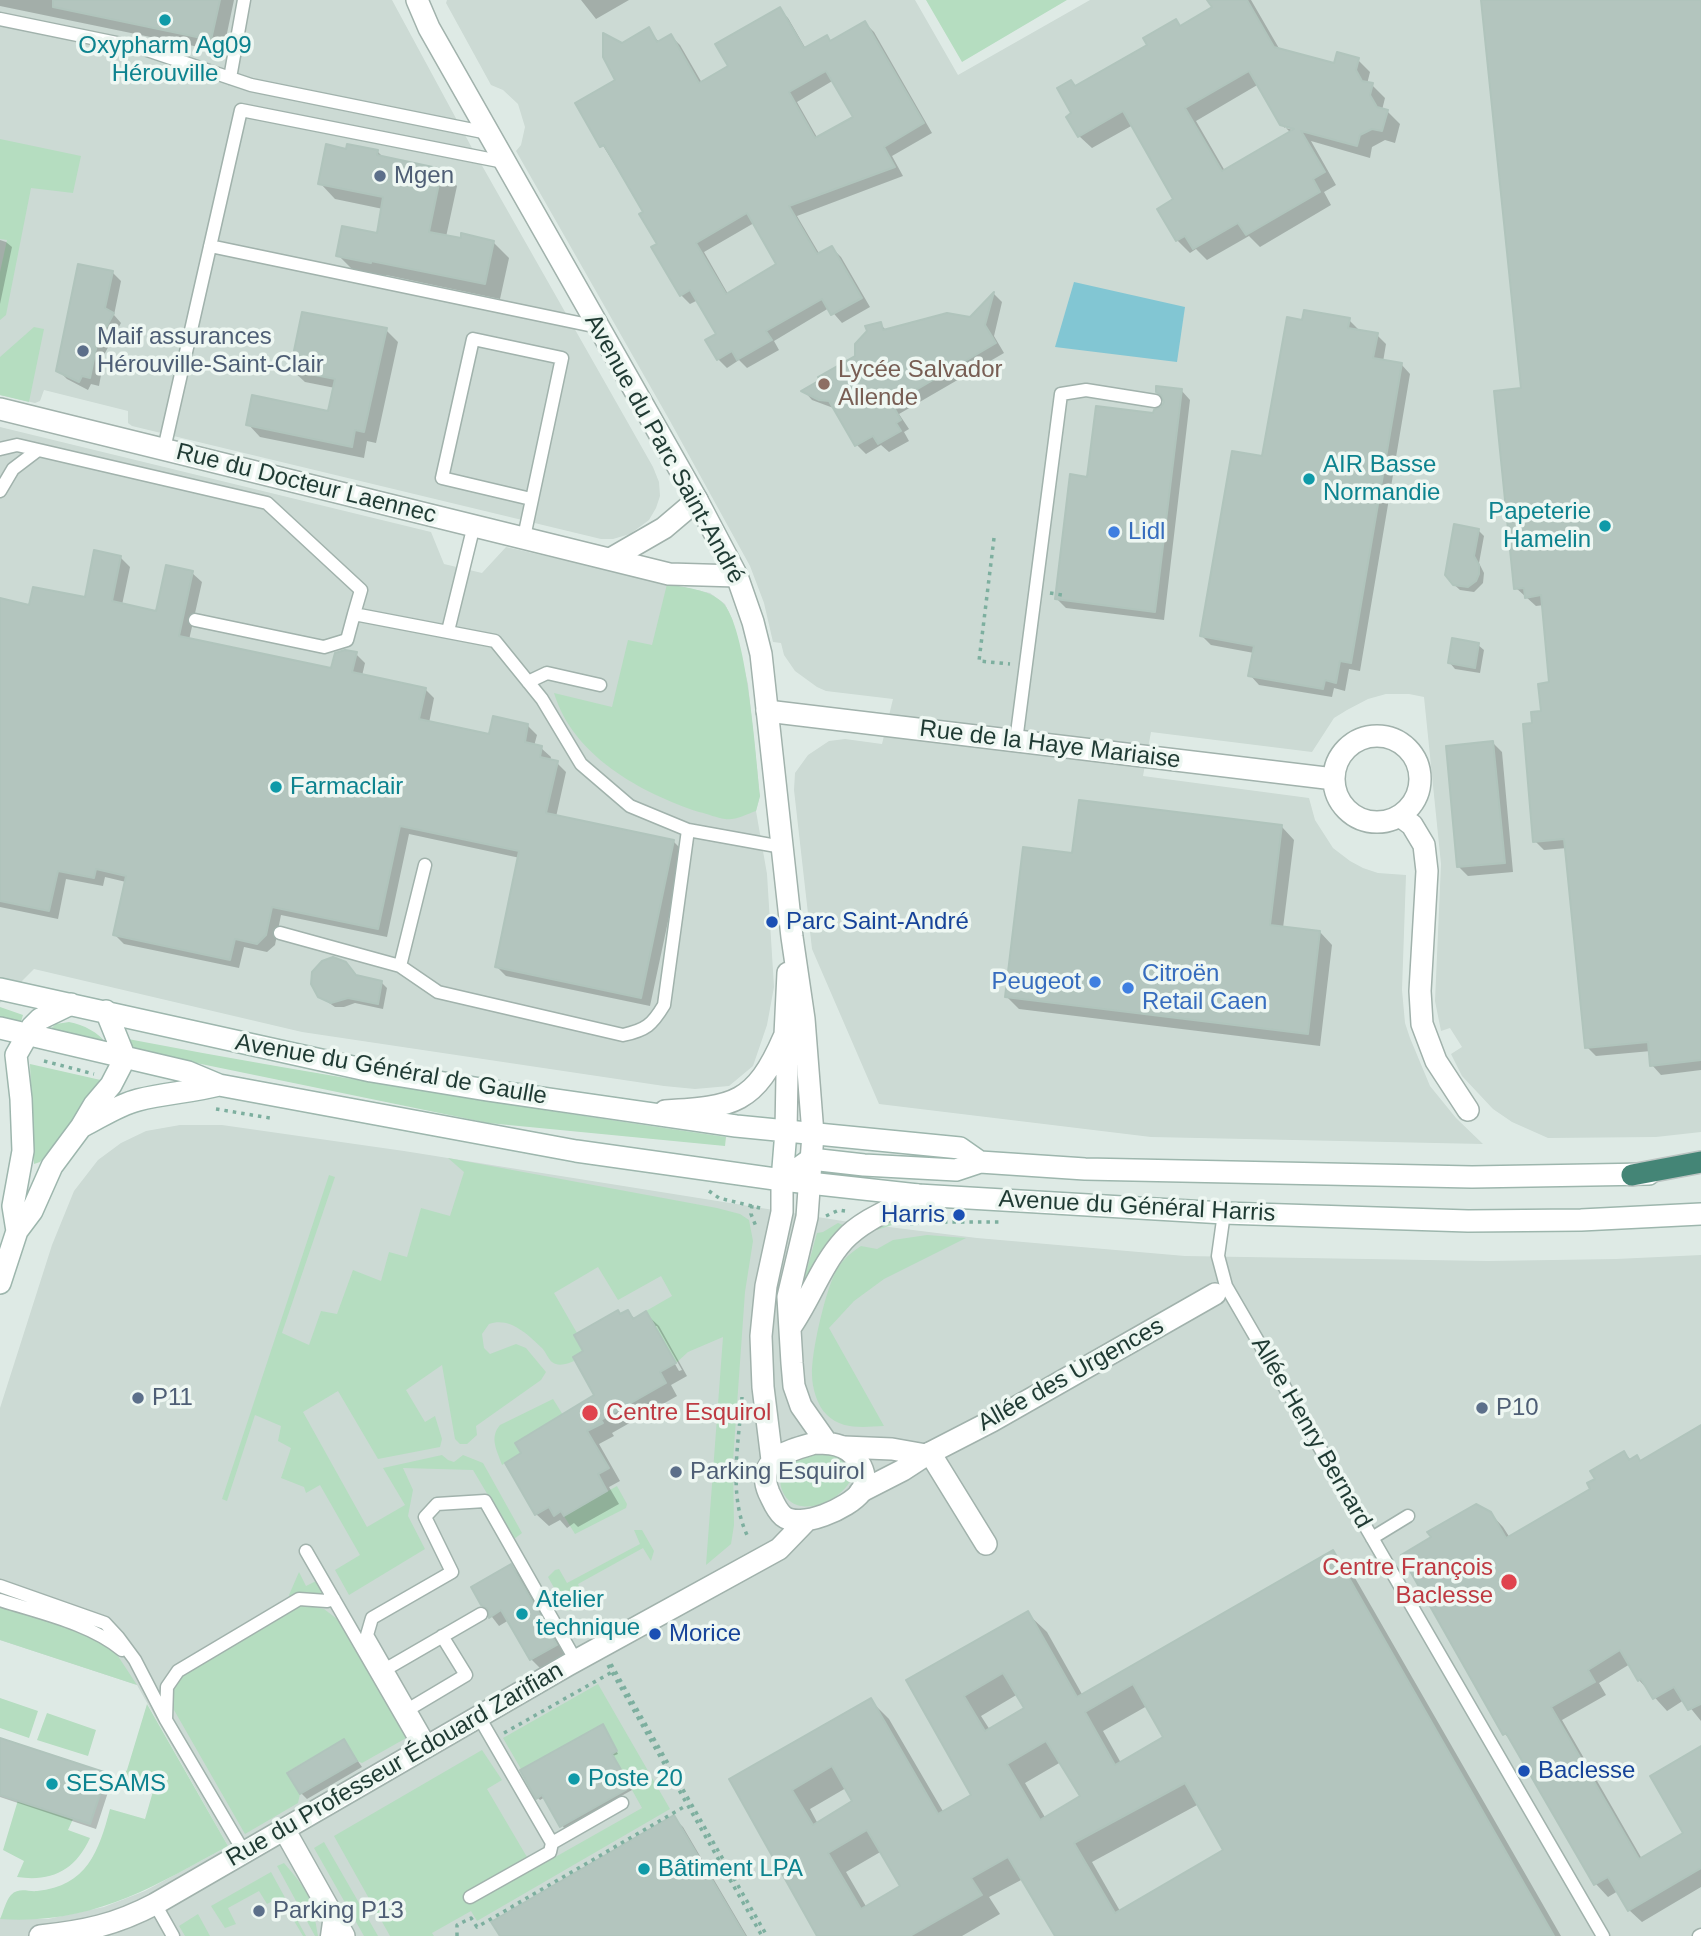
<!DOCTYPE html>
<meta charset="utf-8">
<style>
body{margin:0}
canvas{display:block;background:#deeae5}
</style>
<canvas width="1701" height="1936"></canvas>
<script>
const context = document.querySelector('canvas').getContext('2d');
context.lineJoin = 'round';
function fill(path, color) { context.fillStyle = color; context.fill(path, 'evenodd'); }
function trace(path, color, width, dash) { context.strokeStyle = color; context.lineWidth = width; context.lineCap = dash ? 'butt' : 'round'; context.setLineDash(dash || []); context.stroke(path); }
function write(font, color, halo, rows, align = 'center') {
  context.font = font + ' Helvetica,sans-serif'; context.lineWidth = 7; context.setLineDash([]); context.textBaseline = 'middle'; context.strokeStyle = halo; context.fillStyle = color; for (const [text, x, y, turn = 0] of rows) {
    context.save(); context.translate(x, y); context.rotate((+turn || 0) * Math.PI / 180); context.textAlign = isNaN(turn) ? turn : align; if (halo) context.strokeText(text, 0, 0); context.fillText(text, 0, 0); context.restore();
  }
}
fill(new Path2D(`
 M0,0h392l80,148 181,319 6,15 1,14 -4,12 -7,12 -19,14 -17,5h-12l-469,-113 -4,-3v-12l-84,-21 -4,11 -5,2 -35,-8z
 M447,0h468l43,75 132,-75h611v1132l-45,5 -108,1 -36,-16 -19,-13 -31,-33 -11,-22 11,-7 -12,-19 -9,3 -6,-30 6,-137 -17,-167 -15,-3h-23l-18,5 -21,11 -13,8 -22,34 -161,-20 -8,44 166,22 6,22 18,28 17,13 13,7 15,5 28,2 -4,115 3,33 5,15 20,48 26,32 27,26 -332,-7 -272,-33 -67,-155 -18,-159 1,-17 13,-18 21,-14 16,-2 37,5 11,-45 -67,-8 -9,-4 -22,-16 -11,-16 -3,-12 -8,-1 -9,-39 -14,-37 -80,-145 -154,-270 5,-6 4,-18 -7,-23 -15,-14 -12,-5 -45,-82z
 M0,427l431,105 13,32 38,9 24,-26 204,46 15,11 7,15 16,65 12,112 -4,15 11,63 7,113 -7,38 -14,41 -24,20 -34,3 -31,-3 -362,-54 -268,-63 -34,34z
 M180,1125h42l182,26 445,71 128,16 208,18 303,5 128,-2 85,-4v681h-1701v-17h48l56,-12 41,-16 83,-45 -91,-161 -137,-45v-232l52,-163 22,-54 24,-31 23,-17 25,-12z`), '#ccdad4');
fill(new Path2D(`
 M926,0h141l-105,62z
 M0,139l81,17 -8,37 -42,-5 -25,127 -6,5v-48l7,-32 -7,-1z
 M34,327l10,2 -15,73 -29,-7v-38z
 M667,584c19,4 41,5 55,18 25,23 34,157 38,194l-4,15c-9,3 -22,10 -31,8 -8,-1 -17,-5 -26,-7 -58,-19 -126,-56 -145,-119l58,14 16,-67 24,5z
 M0,1007l23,8 -3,10 -20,-5z
 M69,1022c15,3 29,10 38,22l-59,-13 8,-7z
 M128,1039c199,38 398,69 598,98l-1,9 -237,-23 -355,-73z
 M30,1064l75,17 -65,81 -6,2z
 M448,1158l269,50 23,6 9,6 4,21 -8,51 -12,169 1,64 -3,19 -25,21 17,-228 -35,15 -12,11 -30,-52 26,-15 -11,-20 -43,24 -20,-33 -44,26 23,40 -3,3 9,15 -10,6 1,4c-6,3 -16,6 -22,1 -4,-3 -6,-10 -10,-14 -15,-14 -32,-31 -53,-24l-7,10 2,14 6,6 26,-10 10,4 20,24 -5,8 -65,46 1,9 -10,9h-7l-5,-5 -13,-74 -36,25 19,32 10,-6 7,23 -2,8 -62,12 -40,-68 -35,21 64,115 38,-22 -22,-37 59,-13 6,5 6,2 9,-7 20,8 39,70 -8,6 -41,-69 -70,-2 10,22 -5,26 17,33 -76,46 -14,-25 25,-15 -40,-70 -14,8 -2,-6 -23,-9 10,-30 -13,-7 3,-15 -26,-11 -28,86 -5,-2 107,-324 6,2 -53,156 27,12 12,-34 16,3 16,-44 28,11 8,-29 18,5 14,-49 29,8 14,-44z
 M935,1206l8,2 -2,9 -34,3 -30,10 -6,-1 42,-20z
 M838,1223l5,2v4l-41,58 15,-54 6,-1z
 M927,1235l39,3 -82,41 -30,22 -25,27 55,98c-20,1 -42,4 -57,-11 -10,-9 -15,-28 -15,-40 -1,-22 13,-82 23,-102 5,-11 15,-20 26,-27l16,3 16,-9z
 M553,1399l10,16 -47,27 5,11 -19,12c-5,-15 -13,-27 -2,-40z
 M800,1453c23,1 39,-2 54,19 -5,21 -35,40 -57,33 -17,-6 -22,-28 -10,-41 3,-4 8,-7 13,-11z
 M617,1486l10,18 -1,4 -51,26 -11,-18z
 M634,1530h8l12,21 -3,10 -8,-13 -65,36 7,15 -18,12 -19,-34 7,-7 4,-1 8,14 73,-39z
 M299,1572l7,14 10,-5 9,16 -20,-5 -15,7 -1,-4z
 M302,1604l22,5 17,13 67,115 -46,26 -5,-2 -13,-22 -57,33 13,22 -2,9 -53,31 -71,-124c-5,-12 -1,-21 4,-32z
 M0,1605l98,33 14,9 25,38 -137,-45z
 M598,1684l72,125 -193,112 -6,-10 -39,22 2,3h-44l-56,-100 148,-86 20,30 -15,9 47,80 108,-61 -30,-54 5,-4 -14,-25 -82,44 -18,-31z
 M0,1698l38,13 -9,27 -29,-10z
 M147,1704l81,142c-77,42 -136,79 -228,73 3,-6 6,-19 11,-24 8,-8 17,-3 26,-4 50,-5 62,-40 73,-82l35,10 9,-31 -32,-11 5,-7z
 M47,1713l49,17 -8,26 -51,-16z
 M18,1800l55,19 -5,11 22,8c-15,33 -39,44 -73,39l7,-16 -21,-11z
 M324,1842l54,94h-14l-50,-88z
 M284,1863c25,29 28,35 34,73h-3l-38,-70z
 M271,1872l35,64h-3l-23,-39 -13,7 -8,-13 -31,17 8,16 -11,4 -14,-22z
 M198,1914l12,22h-25l-6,-10z`), '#b5ddc0');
fill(new Path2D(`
 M1074,282l111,25 -8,55 -122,-15z`), '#82c6d3');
fill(new Path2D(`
 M0,0h234l-11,52 -223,-46z
 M581,0h48l-33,19z
 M1209,0h42l29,50 55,15 23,-5 12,12 -3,12 5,1 13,13 -3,12 5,1 13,13 -5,19 -10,-3 -13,7 -2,11 -59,-17 25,44 -12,7 7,13 -71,42 -11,-11 -42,24 -11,-11 -6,4 -13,-13 -1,-40 -43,-75 -41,23 -13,-12 -5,-22 2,-27 73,-42 27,-24 5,6 33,-19zM1259,84l22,40 4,4v-4l18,5 -1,4 -16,-5 5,5 -66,38 -29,-50z
 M1483,0h218v1070l-40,5 -9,-10 -1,-14 -55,5 -9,-9 -20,-199 -23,2 -9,-9 -1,-117 9,-12 8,-28 -7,-79 -8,1 -20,-18 7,-199z
 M779,9l9,9 18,31 21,-12 5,5 33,-19 9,9 58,101 -40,23 11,20 -106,40 23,39 12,-7 9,9 29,50 -28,16 -13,-15 -55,33 5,9 -32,18 -8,-8 -12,8 -9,-9v-24l-20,-35 -8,4 -9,-9 -36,-82 -68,-109 40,-23 6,-36 25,-15 12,13 11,-7 9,9 22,38 28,-16zM834,80l21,37 -37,22 -21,-37zM754,223l25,42 -51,29 -24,-42z
 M347,151l31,1 6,6 57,12 16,16 -11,51 47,5 16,16 -9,41 -114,-24v2l-33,-7 -15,-15 41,-20 4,-26 -48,-10 -15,-16z
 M0,240l6,2 6,5 -12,57z
 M112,272l9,9 -7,34 7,8 -16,30 -6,33 -8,-2 -3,6 -21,-11 -9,-9z
 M994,294l8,8 -8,34 10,17 -105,61 10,15 -5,3 5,9 -20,11 -8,-7 -15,9 -9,-9 -21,-36 -24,-9 -8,-9 53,-34 23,-33 7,7 83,-12z
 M1349,320l9,9v3l19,3 9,9 -3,18 18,2 9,10 -50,297 -11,-2 -4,22 -11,-3 -2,9 -73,-12 -9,-10 4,-22 -43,-8 -9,-9 62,-178 39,-136z
 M386,330l12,12 -22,101 -9,-2 -3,17 -104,-21 -12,-13 81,-11 6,-25 -30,-6 -13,-12z
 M1181,390l9,10 -26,220 -98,-12 -9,-9 31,-120 75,-71 3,-6 -9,-10z
 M1478,530l6,6 -5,27 5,10 -1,10 -9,9 -14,-2 -11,-10z
 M121,558l9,9 -8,38 36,8 34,-40 10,9 -13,58 144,30 23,-16 9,9 -3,13 63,13 9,9 -5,25 61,13 38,-10 9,9 -3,11 7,2 10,9 -1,4 7,2 9,9 -10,45 118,25 9,9 -33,155 -144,-30 -9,-9 23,-109 -111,-24 -22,103 -106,-22 -6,30 -8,7 -23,-5 -5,21 -115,-24 -9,-9 11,-53 -21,-5 -2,9 -37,-7 -8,40 -58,-12v-307l31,7 55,-8z
 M1478,645l6,5 -4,23 -25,-4 -5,-6z
 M1493,743l9,9 11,120 -45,4 -9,-9z
 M1282,827l12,13 -11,88 37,4 12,13 -12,101 -301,-37 -13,-13 68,-141z
 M357,977l24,5 6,6 -4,21 -28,-6 -11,4h-9l-16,-11z
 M628,1312l7,7 11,-5 13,12 28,50 -16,9 6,11 -65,37 2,3 -15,8 21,37 -11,6 10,17 -41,23 -4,-4 -7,5 -7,-8 -11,6 -13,-12 -13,-60 74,-58 -12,-44 36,-36zM653,1326h4l25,44 -3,1z
 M1701,1433v288l-17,-21 -17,11 -28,-31 -9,-16 -31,19 7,12 -44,25 80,139 43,-25 16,-85v138l-59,35 -13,-12 -11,-19 -10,6 -12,-13 -84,-143 -7,-7 -15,-221 13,14 7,11 83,-48 4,-11 27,-26 7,7 6,-3 4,5z
 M1332,1553l19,18 210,365h-505l-33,-57 -34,18 11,17 -38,22h-143l-88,-157 139,-79 19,19 55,94 29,-17 -64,-115 119,-67 19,18 36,64zM1018,1694l9,15 -37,21 -9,-14zM1147,1706l18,32 -44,25 -18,-32zM1061,1762l21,35 -36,22 -21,-36zM846,1788l9,14 -37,22 -8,-15zM1199,1804l27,47 -106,60 -28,-49zM882,1851l21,35 -36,22 -21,-36z
 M511,1566l9,9 45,80 -25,13 -9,-9 -22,-39 -10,6 -17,-22z
 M605,1729l13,25 -5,2 19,34 -68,38 -19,-31 -5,3 -2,-2z
 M0,1739l106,35 6,6 -16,49 -96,-32z
 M344,1741l18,26 -55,32 -6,-6z
 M674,1818l9,9 64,109h-245z`), '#0003');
const building = new Path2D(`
 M53,0h167l-9,40 -158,-33z
 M1207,0h40l27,47 60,16 3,-11 22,6 -3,12 6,11 11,2 -3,12 7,12 11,3 -6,21 -10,-2 -12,6 -3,11 -56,-15 24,41 -12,7 7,13 -74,43 -8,-12 -45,26 -8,-13 -9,5 -19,-32 16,-10 -50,-88 -45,26 -12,-20 5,-4 -14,-25 14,-8 4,6 72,-41 -4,-7 33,-19 4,7 32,-19zM1249,71l31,54 14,4 -72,42 -37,-63z
 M1481,0h220v1060l-51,6 -2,-24 -63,6 -21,-209 -31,3 -10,-118 9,-1 -1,-11 10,-1 -3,-27 11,-2 -8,-87 -16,3 -1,-10 -10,1 -20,-198 27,-3z
 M780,7l24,41 23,-13 3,6 35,-20 59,102 -40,24 11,20 -106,39 28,48 15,-8 30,52 -31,17 -9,-16 -56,32 6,9 -35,20 -5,-9 -15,9 -12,-20 11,-6 -26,-44 -10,6 -29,-49 6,-3 -18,-30 4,-2 -39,-67 -4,2 -25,-44 40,-23 -12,-23v-24l19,10 27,-16 8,15 14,-8 28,49 29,-17 -13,-22zM826,71l27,46 -38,21 -26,-46zM747,213l29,51 -50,30 -30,-51z
 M326,144l20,5 1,-5 31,6 -1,5 65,14 -13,63 32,6v-5l33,8 -9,43 -114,-23v2l-35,-7 6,-30 35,7 6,-36 -65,-13z
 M78,264l35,7 -8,37 9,5 -17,31 -7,34 -8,-2 -3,6 -23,-11z
 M994,292l-9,33 11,18 -104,61 9,16 -5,3 5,8 -23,13 -5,-8 -18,10 -26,-45 -10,-1 -18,-9 19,-11 -2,-3 37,-21v-12l12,-13 -2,-5 16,-4 2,8 64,-17 23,4z
 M1304,310l46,8 -2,10 30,5 -5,25 29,5 -51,300 -11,-2 -4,22 -11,-3 -2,9 -75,-13 6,-30 -54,-10 32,-185 30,5 25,-139 15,3z
 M302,312l85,16 -23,104 -9,-2 -3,17 -106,-22 6,-30 76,16 7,-32 -45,-9z
 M1156,386l26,3 -27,223 -100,-13 15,-125 17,3 9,-71 57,7 1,-3 7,-3 3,-5 -3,-7 -5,-3z
 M1454,524l25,5 -5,27 5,9v9l-3,7 -8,6 -15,-2 -8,-10z
 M94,550l27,6 -9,45 44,10 10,-46 27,6 -14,65 152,32 4,-15 10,-3 12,2 -5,20 74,16 -7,31 70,15 4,-18 35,8 -3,18 17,4 -2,11 18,4 -12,52 128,27 -33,158 -146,-31 24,-116 -119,-25 -22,103 -106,-22 -6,28 -9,9 -22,-5 -5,21 -117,-25 13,-59 -30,-7 -2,9 -36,-7 -9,40 -49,-10v-303l29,7 4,-18 52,10z
 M1452,638l27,5 -4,25 -27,-5z
 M1493,741l12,122 -48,4 -11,-121z
 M1079,800l203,25 -12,100 50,6 -12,103 -303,-37 18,-150 49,6z
 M333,957l13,5 10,13 26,6 -4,23 -30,-6 -17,5 -13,-6 -7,-13 1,-12 10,-11z
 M618,1310l2,4 8,-4 5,9 13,-8 30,52 -16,9 6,11 -65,37 2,3 -16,8 22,37 -11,6 9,17 -43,25 -3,-5 -7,5 -5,-9 -14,8 -30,-52 16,-10 -6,-10 79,-48 -21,-38 10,-6 -9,-16z
 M1701,1425v279l-13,6 -14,-23 -21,12 -12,-20 -3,2 -18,-31 -32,20 7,12 -44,25 88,152 44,-26 -33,-57 51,-30v122l-73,43 -20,-34 -14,8 -88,-152 -3,2 -102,-180 30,-18 -4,-5 49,-28 15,8 15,26 84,-49 -3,-6 8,-4 -5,-8 34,-20 5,9 8,-5 3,6z
 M1333,1550l221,386h-499l-47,-79 -37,21 11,17 -72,41h-93l-88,-157 142,-81 67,116 33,-19 -65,-115 122,-69 49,86zM1003,1673l21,35 -39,23 -21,-35zM1133,1684l30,53 -48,28 -30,-53zM1046,1741l34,55 -40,24 -33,-56zM832,1766l20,35 -39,24 -21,-35zM1185,1783l38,67 -108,63 -41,-70zM867,1830l33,56 -39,23 -33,-56z
 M511,1564l46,81 -27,15 -29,-50 -12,8 -1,-9 -7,-4 -10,-18z
 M603,1724l14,27 -5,3 19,33 -71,40 -18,-32 -6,4 -16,-29z
 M0,1738l107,35 -17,51 -90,-29z
 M344,1739l13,22 -57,33 -13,-21z
 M674,1815l71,121h-245l-9,-14z`);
fill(building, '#b3c5be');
trace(building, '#b0c4bc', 2);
const service = new Path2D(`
 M0,19l141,29 110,37 237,48
 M230,78l14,-78
 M210,246l388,81
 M0,449l17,-4 250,58 94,87 -7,24 141,27 47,58 39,65 49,42 58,24 94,17
 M164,449l77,-339 263,52
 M0,491l13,-22 25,-19
 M524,537l38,-179 -89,-19 -31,139 89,21
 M195,620l129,27 23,-7 7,-26
 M448,631l26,-106
 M528,682l19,-9 53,12
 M1016,741l45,-347 25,-4 69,11
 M280,933l120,33 38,26 185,43c23,-5 29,-10 41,-30l24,-175
 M400,966l25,-101
 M1224,1213l-6,43 8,30 377,650
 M1372,1538l36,-22
 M306,1551l115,199
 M0,1586l105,37 13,14 17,23 31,60 78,132
 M0,1600c40,13 89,23 122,50
 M386,1669l95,-55
 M409,1709l57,-34 -24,-39
 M479,1717l73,126 70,-40
 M166,1720l1,-33 11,-16 121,-72 28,2 7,-2
 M430,1745l-63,-110 5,-17 80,-46 -27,-55 12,-13 48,-3 91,160
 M470,1897l80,-45 2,-9
 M155,1904l18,32
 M327,1936l3,-21
 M1699,1936l2,-1`);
const minor = new Path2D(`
 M0,409l669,165 68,2
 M612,558l52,-30 33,-28
 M767,711l567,68
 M1334 779a43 43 0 1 1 86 0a43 43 0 1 1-86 0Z
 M1400,816l12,9 12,20 3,26 -7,120 2,33 14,37 32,49
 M844,1447l48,2 34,6
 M930,1453l56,91
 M860,1492l43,-22 23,-15`);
const tertiary = new Path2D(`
 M417,0l12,28 268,472 40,76 16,46 8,32 31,283 12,82 9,115 -6,83 -19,80 4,66 2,23 7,20 26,37
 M665,1111c69,-4 90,-7 119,-74
 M786,1131l1,-56 -2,-40 3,-62
 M790,1328c20,-28 31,-63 54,-88 18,-20 50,-32 74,-45
 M815,1443c9,0 19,0 27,4 15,6 29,30 19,45 -12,16 -61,38 -78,24 -7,-6 -10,-15 -14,-23 -15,-35 22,-43 46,-50z
 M926,1455l66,-34 223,-127
 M772,1460l-9,-73 -2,-51 5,-50 16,-74v-32
 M284,1829l60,107
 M40,1936c45,-5 75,-11 115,-32l413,-239 211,-116 28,-29`);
const secondary = new Path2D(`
 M0,989l371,82 116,19 249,36 224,22 20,14
 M0,1028l188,44 31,13 357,66 206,29 136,15 306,18 244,8 113,-1 120,-6
 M83,1126c18,-9 35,-21 55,-26 27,-7 54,-8 81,-15
 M782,1180l29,-21 53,6 92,5 24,-8 105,7 387,8 177,-3
 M782,1180l4,-49
 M17,1231l-4,-25 10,-55 -2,-52 -5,-44 16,-28 8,-8 31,-15
 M0,1283l17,-52 15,-20 20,-45 29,-39 13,-22 17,-20 14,-27 -19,-47`);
const trunk = new Path2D(`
 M1632,1175l69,-13`);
trace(service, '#a1b2ac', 15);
trace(minor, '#a1b2ac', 24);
trace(tertiary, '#a1b2ac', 24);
trace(secondary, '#9db6ad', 24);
trace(trunk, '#bcc4c2', 24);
trace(new Path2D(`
 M994,538l-15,123 31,3
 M1050,593l12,2
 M44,1061l50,13
 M216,1109l54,9
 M709,1191l10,7 45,11
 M752,1205l-1,9 6,15
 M826,1216l13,-6 6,1
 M910,1224l26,-2h64
 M742,1397c-3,45 -15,100 7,142
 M611,1664l156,272
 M608,1665l154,271
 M504,1733l108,-61
 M457,1936v-11l14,-7 6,9 210,-122`), '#7daf9f', 3.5, [3.5, 5]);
trace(service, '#fff', 12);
trace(minor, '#fff', 21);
trace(tertiary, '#fff', 21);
trace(secondary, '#fff', 21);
trace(trunk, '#448576', 21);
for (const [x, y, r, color] of [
 [165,20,7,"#0f9aa8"],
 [380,176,7,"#5c6f8a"],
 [83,351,7,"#5c6f8a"],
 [824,384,7,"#8d6e63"],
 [1309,479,7,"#0f9aa8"],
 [1605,526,7,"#0f9aa8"],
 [1114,532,7,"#3f7fe0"],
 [276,787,7,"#0f9aa8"],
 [772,922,7,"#1a4fb4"],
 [1095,982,7,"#3f7fe0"],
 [1128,988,7,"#3f7fe0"],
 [959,1215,7,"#1a4fb4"],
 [138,1398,7,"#5c6f8a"],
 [1482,1408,7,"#5c6f8a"],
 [590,1413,9,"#e0444e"],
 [676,1472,7,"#5c6f8a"],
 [1509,1582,9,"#e0444e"],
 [522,1614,7,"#0f9aa8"],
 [655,1634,7,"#1a4fb4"],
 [1524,1771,7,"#1a4fb4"],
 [574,1779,7,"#0f9aa8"],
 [52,1784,7,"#0f9aa8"],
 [644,1869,7,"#0f9aa8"],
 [259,1911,7,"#5c6f8a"]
]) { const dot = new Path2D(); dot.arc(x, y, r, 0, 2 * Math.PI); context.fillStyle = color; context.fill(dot); trace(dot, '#eef7f2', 2.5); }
write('24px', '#0d838f', '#eef7f2', [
 ["Oxypharm Ag09",165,46,"center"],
 ["Hérouville",165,74,"center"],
 ["AIR Basse",1323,465],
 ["Normandie",1323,493],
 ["Papeterie",1591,512,"right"],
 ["Hamelin",1591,540,"right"],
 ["Farmaclair",290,787],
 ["Atelier",536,1600],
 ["technique",536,1628],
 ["Poste 20",588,1779],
 ["SESAMS",66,1784],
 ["Bâtiment LPA",658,1869]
], 'left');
write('24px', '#4e5e75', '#eef7f2', [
 ["Mgen",394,176],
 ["Maif assurances",97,337],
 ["Hérouville-Saint-Clair",97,365],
 ["P11",152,1398],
 ["P10",1496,1408],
 ["Parking Esquirol",690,1472],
 ["Parking P13",273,1911]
], 'left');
write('24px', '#785e54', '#eef7f2', [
 ["Lycée Salvador",838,370],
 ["Allende",838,398]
], 'left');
write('24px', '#1f3a33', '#eef7f2', [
 ["Avenue du Parc Saint-André",664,449,61],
 ["Rue du Docteur Laennec",306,484,14],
 ["Rue de la Haye Mariaise",1050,745,7],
 ["Avenue du Général de Gaulle",391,1070,10],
 ["Avenue du Général Harris",1137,1207,3],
 ["Allée des Urgences",1071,1375,-29],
 ["Allée Henry Bernard",1311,1433,60],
 ["Rue du Professeur Édouard Zarifian",395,1765,-30]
]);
write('24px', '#366cbe', '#eef7f2', [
 ["Lidl",1128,532],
 ["Citroën",1142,974],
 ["Retail Caen",1142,1002],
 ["Peugeot",1081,982,"right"]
], 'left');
write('24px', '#164399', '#eef7f2', [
 ["Parc Saint-André",786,922],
 ["Harris",945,1215,"right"],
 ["Morice",669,1634],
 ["Baclesse",1538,1771]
], 'left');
write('24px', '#be3a42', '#eef7f2', [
 ["Centre Esquirol",606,1413],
 ["Centre François",1493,1568,"right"],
 ["Baclesse",1493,1596,"right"]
], 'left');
</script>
